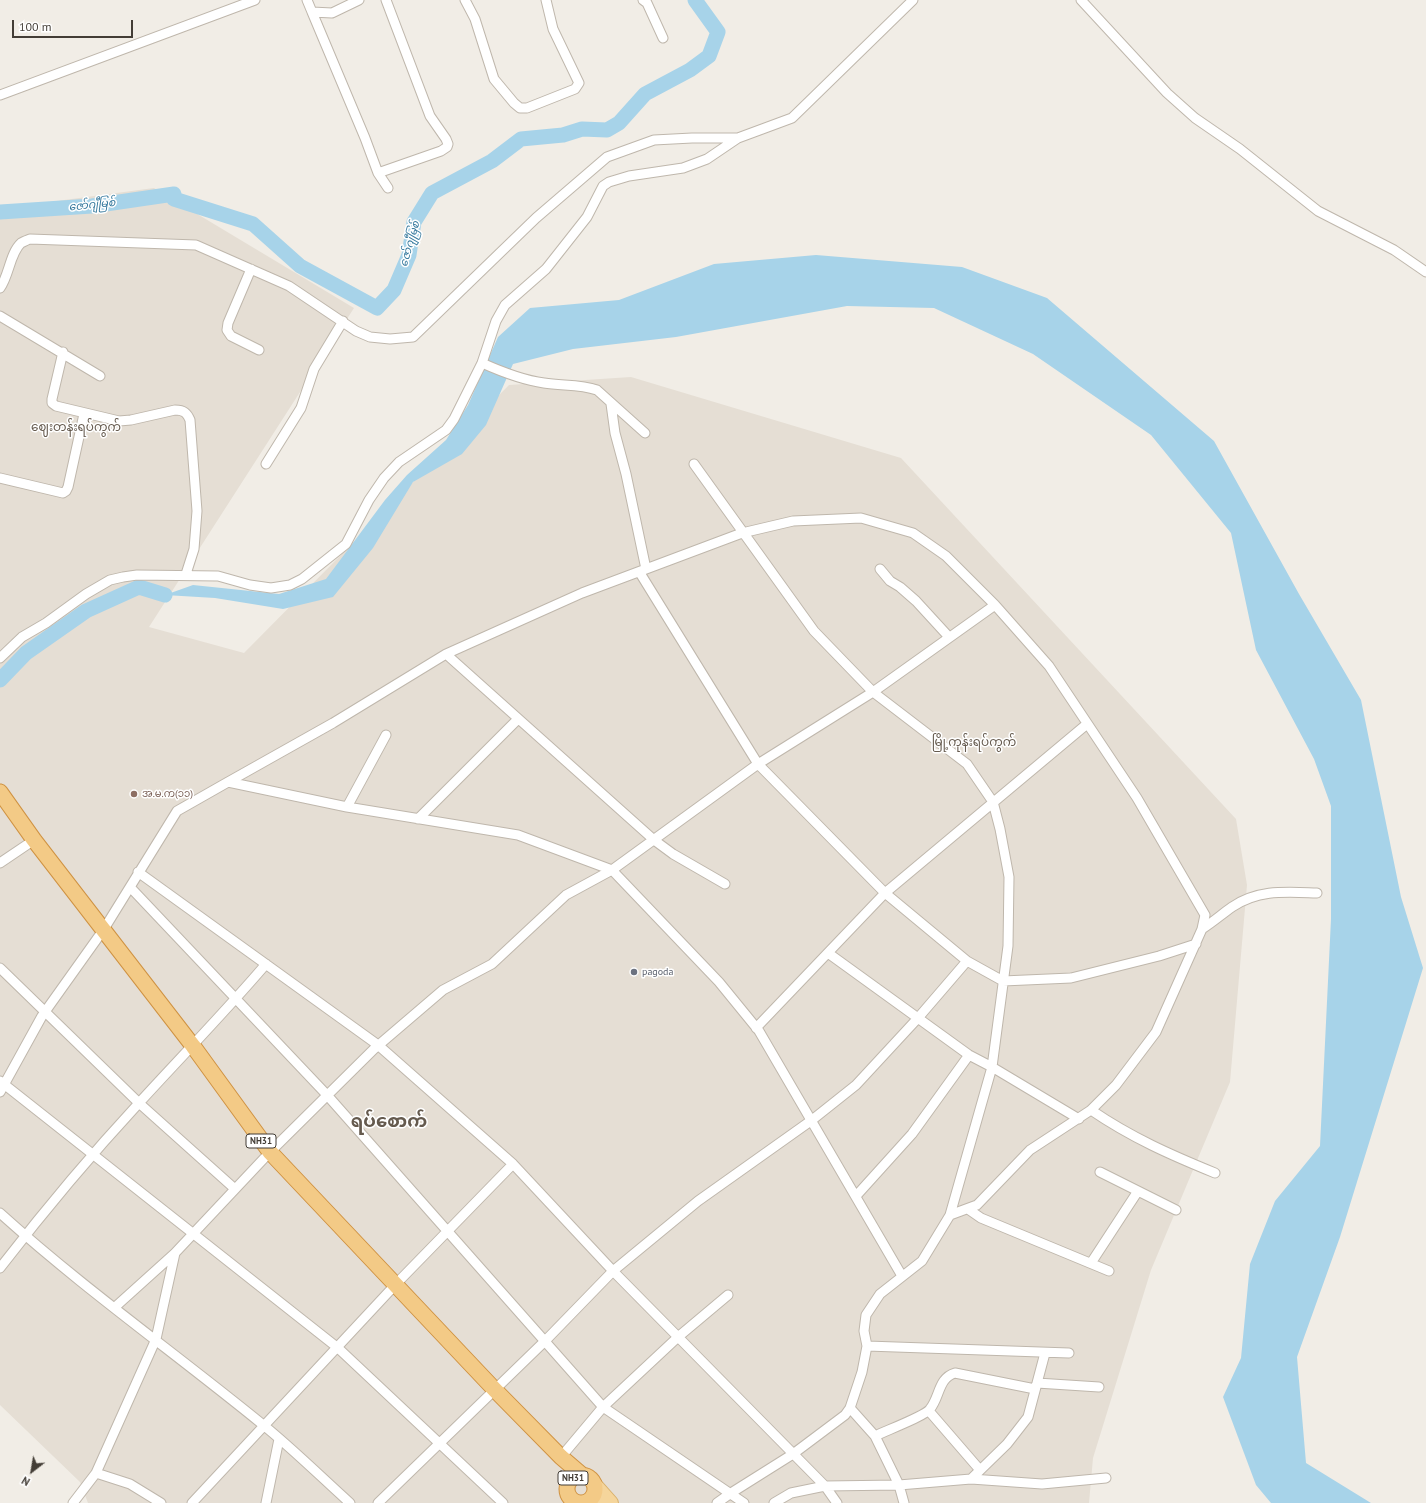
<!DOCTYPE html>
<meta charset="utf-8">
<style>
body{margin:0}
#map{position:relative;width:1426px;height:1503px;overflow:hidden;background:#f1ede6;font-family:"PT Sans",sans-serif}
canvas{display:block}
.north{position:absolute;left:12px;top:1451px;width:40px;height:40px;-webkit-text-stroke:3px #fff;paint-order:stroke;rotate:211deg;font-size:11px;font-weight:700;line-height:16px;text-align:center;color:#433d36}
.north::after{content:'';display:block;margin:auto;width:14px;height:18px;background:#433d36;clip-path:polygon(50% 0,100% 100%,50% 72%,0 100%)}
.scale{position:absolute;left:12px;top:20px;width:121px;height:18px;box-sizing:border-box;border:2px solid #433d36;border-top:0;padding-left:5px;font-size:12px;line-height:14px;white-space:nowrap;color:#433d36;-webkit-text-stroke:3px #fff;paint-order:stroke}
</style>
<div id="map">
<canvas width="1426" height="1503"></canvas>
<div class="north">N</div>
<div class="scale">100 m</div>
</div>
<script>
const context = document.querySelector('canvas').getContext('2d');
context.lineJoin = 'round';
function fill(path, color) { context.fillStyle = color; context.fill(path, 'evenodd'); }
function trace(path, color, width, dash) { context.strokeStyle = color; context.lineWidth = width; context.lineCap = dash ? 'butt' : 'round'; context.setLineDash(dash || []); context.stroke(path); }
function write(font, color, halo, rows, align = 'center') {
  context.font = font + ' "PT Sans","Noto Sans Myanmar",sans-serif'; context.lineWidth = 3; context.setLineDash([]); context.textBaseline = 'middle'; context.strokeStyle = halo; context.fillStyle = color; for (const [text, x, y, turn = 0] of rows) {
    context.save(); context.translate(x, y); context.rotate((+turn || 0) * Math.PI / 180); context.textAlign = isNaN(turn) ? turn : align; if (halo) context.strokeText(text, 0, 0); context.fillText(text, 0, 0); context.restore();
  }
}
fill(new Path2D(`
 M154,188l200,120 -205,319 95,26 265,-268 122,-8 270,81 335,361 11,66 -17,197 -79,188 -58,188 -4,45h-1001l-8,-21 -80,-77v-1194l27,-6z`), '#e5ded4');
fill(new Path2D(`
 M816,255l146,12 85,31 167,143 85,153 62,106 40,197 22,71 -83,269 -43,120 9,106 65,40h-100l-15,-18 -33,-88 18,-39 9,-94 25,-63 45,-55 11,-227v-113l-17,-47 -58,-109 -25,-117 -80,-98 -118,-81 -99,-46 -87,-2 -171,31 -103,12 -60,15 -27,61 -24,29 -49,28 -40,66 -40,49 -50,12 -68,-11 -50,-3 28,-10 86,9 47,-15 59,-79 22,-25 39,-35 22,-35 30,-68 32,-29 89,-8 95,-36z`), '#a7d3e9');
trace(new Path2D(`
 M0,212l92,-6 82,-12v5l79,25 47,42 77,42 17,-18 15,-35 5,-33 18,-29 60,-32 29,-22 42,-4 19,-6 25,1 12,-7 26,-29 45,-24 19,-14 9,-24 -23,-32
 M0,680l26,-27 60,-42 53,-24 26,8`), '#a7d3e9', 15);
const minor = new Path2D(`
 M307,0l5,12 20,1 27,-13
 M465,0l10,19 19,60 20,24 6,5h7l48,-19 4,-6 -26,-54 -7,-29
 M643,0l4,3 16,35
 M1081,0l86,93 28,25 45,31 78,62 76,39 32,22
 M312,12l53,126 13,35 10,15
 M0,95l255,-95
 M378,173l63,-22 6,-4 1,-3 -2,-5 -16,-23 -44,-116
 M251,269l-23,54 -1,7 4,6 28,14
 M0,288c9,-12 10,-35 21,-45 2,-1 6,-3 9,-4l166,6 93,41 67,45 14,6 20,2 23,-2 123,-119 71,-61 47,-17 38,-2h46l54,-20 121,-118
 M0,316l100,60
 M63,352l-11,47v4l4,3 63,15 12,-1 44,-10c9,0 12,3 15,10l7,91 -3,38 -8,25
 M482,363c20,9 40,17 62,20 18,3 36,1 53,7l48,43
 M611,404l4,29 11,41 20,95
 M266,464l35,-56 13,-39 29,-48
 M694,464l120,167 59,61 94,72 26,38 7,27 9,48 -1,69 -16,121 -42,148 -28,46 -42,33 -14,21 -2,16 3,15 -5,26 -12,36 -5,7 -52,39 -62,39 -14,10
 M0,478l63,15 3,-2 2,-4 16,-73
 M880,569l10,12 10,6 16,14 33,36
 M640,573l118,191 127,129 82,68 36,20 68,-3 88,-22 37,-12
 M446,654l208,186 19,14 52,30
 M0,658l22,-21 24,-14 40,-29 24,-14 13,-3 14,-2 81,1 32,9 21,3 19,-3 12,-6 44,-35 23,-44 15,-22 15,-16 47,-32 8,-11 28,-56 14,-42 9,-16 41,-36 41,-52 16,-31 6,-4 20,-6 54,-8 24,-9 31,-21
 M228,782l105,-59 113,-69 136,-61 160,-60 51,-12 68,-3 52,15 33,23 49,49 54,61 88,132 68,117 -3,14 -46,103 -40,53 -25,25 -61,40 -53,55 -27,10
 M347,807l39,-72
 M418,819l100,-100
 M0,863l34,-23
 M138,872l240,173 135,119 100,107 212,215 12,17
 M130,887l197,208 276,312 141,96
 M1202,929c11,-7 20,-15 30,-22 27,-18 54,-15 85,-14
 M828,953l141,102 23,12 87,52
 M0,968l139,135 96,86
 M756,1028l129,-135 202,-169
 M0,1081l338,267 165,155
 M0,1092l42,-76 62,-87 73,-118 51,-29 119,25 171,28 94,35 107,112 40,49 143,245
 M1091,1110c41,28 80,45 124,63
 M1100,1172l76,38
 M856,1196l56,-62 57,-79
 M968,1209l13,9 128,53
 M0,1213c83,75 175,140 262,211 31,25 59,53 88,79
 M1091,1263l47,-72
 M0,1268c44,-57 90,-112 139,-165 42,-46 86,-91 127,-139
 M114,1308l61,-55
 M867,1346l202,7
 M1037,1383l62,4
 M850,1408l25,28 24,49 5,18
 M929,1411l51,59
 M875,1436c10,-5 50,-20 55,-27 10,-12 8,-31 25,-36l80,16
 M561,1457l42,-50 75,-70 50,-42
 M96,1473l34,11 31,19
 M971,1479l36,-35 21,-27 17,-64
 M73,1503l23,-30 60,-134 19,-86 95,-101 104,-103 69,-59 49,-26 74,-69 46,-25 146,-106 115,-72 122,-87
 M192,1503l204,-219 117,-120
 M266,1503l13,-64
 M378,1503l167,-162 68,-70 85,-70 114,-81 44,-35 62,-67 49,-57
 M774,1503l17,-10 34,-7 74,-1 72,-6 71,5 64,-6`);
const primary = new Path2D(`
 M595,1485l16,18
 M590,1500l8,3`);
const trunk = new Path2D(`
 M0,792l34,48 159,206 77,106 225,238 66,67 21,18
 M567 1489a14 14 0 1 1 28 0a14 14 0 1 1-28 0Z`);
trace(minor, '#bfb7ac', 11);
trace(primary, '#d9b16c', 16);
trace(trunk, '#cf9242', 17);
trace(minor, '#fff', 9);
trace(primary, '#f5d59b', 14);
trace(trunk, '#f3ca86', 15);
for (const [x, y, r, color] of [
 [134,794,4,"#8d6e63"],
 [634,972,4,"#6b7280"]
]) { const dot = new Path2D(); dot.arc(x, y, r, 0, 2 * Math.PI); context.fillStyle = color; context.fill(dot); trace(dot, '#fff', 1.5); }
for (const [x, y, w] of [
 [261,1141,30],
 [573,1478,30]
]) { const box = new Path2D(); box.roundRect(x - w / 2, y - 7, w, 14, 3); context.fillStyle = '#fff'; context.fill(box); trace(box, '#433d36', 1); }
write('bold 9px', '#433d36', null, [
 ["NH31",261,1141],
 ["NH31",573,1478]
]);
write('10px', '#785e54', '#fff', [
 ["အ.မ.က(၁၁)",142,794]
], 'left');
write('10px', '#5b616d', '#fff', [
 ["pagoda",642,972]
], 'left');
write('italic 11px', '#377a9e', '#fff', [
 ["ဇော်ဂျီမြစ်",92,205,-6],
 ["ဇော်ဂျီမြစ်",410,244,-74]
]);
write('12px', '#655a4e', '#fff', [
 ["ဈေးတန်းရပ်ကွက်",76,428],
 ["မြို့ကုန်းရပ်ကွက်",974,743]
]);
write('bold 18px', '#655a4e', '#fff', [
 ["ရပ်စောက်",389,1122]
]);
</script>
